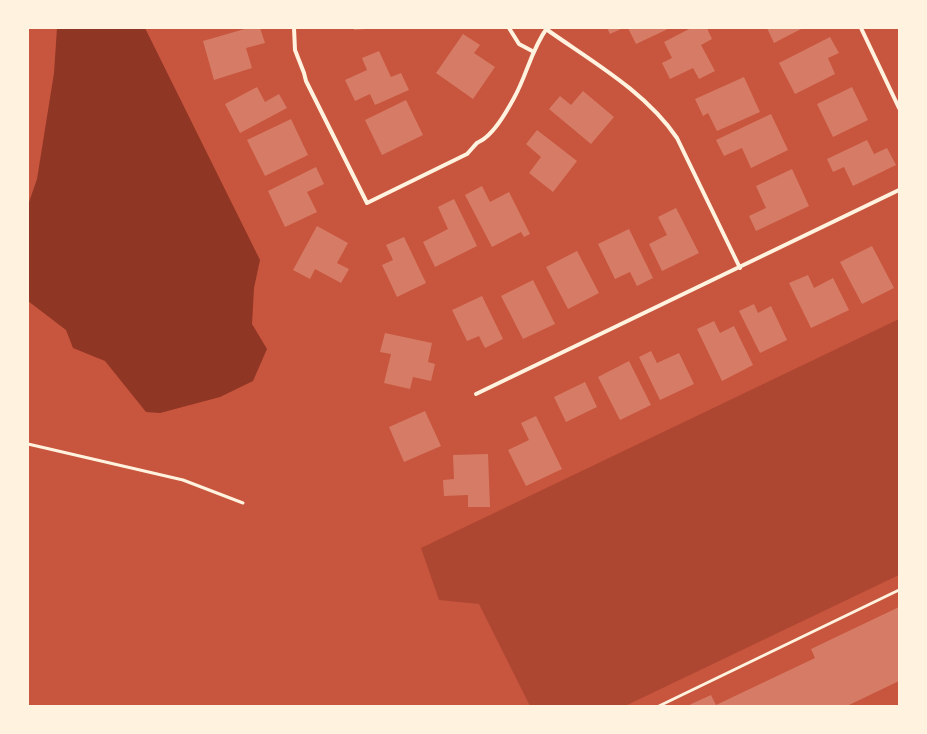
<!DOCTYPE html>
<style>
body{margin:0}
#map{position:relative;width:927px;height:734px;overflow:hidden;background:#c8553d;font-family:Georgia,serif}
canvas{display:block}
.frame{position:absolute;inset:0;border:29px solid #fff3e0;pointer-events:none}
</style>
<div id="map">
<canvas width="927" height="734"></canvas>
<div class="frame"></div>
</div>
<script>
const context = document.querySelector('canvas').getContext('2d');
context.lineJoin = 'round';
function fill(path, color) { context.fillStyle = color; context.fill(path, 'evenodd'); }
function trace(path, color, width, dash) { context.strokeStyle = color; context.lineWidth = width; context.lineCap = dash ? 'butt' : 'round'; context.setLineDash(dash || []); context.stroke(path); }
fill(new Path2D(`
 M899,319v256l-274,131h-95l-51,-102 -40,-4 -18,-52z`), '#ae4732');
fill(new Path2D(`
 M57,28h88l115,232 -6,28 -2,36 15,25 -14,32 -33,16 -60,16 -14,-1 -41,-51 -32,-13 -7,-18 -38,-29v-96l9,-26 17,-106z`), '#8f3625');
fill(new Path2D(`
 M248,28h12l5,15 -19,5 6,20 -38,12 -11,-39z
 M354,28h11l1,1 -12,1z
 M607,28h16l-13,6z
 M628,28h42l-34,16z
 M691,28h16l5,11 -11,6 14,26 -16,8 -6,-11 -23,11 -8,-16 10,-5 -8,-16z
 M767,28h36l-29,15z
 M463,34l17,11 -6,8 21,14 -22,32 -37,-26z
 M830,37l9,16 -11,5 7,16 -40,20 -16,-31z
 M379,51l12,26 10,-4 8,17 -34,15 -5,-11 -15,7 -10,-21 22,-10 -5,-12z
 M744,77l16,35 -43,19 -9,-18 -5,3 -8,-17z
 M257,87l8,15 14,-8 8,14 -47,25 -15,-29z
 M852,87l16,33 -35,17 -16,-33z
 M583,91l31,26 -23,27 -42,-35 11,-13 11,9z
 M406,100l17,35 -41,20 -17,-35z
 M771,114l17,36 -37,18 -9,-20 -18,8 -8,-16z
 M291,119l17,36 -43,21 -18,-36z
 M537,130l40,31 -24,31 -24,-19 12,-16 -15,-13z
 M867,140l7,14 13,-6 9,17 -43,21 -9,-19 -11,5 -6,-13z
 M316,167l8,17 -17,8 10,20 -32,15 -17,-36z
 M792,169l17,37 -53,25 -7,-15 17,-8 -10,-22z
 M482,186l8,16 19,-10 21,42 -6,3 -3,-5 -29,15 -27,-52z
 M454,199l23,47 -42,21 -12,-25 25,-13 -10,-22z
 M676,208l23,45 -37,18 -13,-27 18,-9 -9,-18z
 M317,226l31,17 -11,20 12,6 -8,14 -26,-14 -5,10 -17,-9z
 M629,229l24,49 -16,8 -7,-14 -15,7 -17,-35z
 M404,237l22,46 -29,14 -15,-32 11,-5 -7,-15z
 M872,246l22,42 -32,16 -22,-42z
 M577,251l22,42 -31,16 -22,-42z
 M808,275l6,13 19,-10 16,32 -38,18 -22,-45z
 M533,280l22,44 -32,15 -22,-43z
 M482,296l21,43 -18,9 -6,-12 -12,5 -15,-31z
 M754,304l4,9 13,-7 16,34 -27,13 -21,-42z
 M714,321l6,12 14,-7 19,39 -31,16 -25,-52z
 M385,333l47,10 -4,19 7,2 -4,17 -18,-4 -3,12 -26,-6 7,-29 -11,-2z
 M651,351l6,12 22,-10 15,31 -34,16 -21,-43z
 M629,361l22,44 -31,15 -22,-43z
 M585,382l12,25 -31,15 -12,-25z
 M425,411l16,35 -37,16 -15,-35z
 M536,416l26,53 -36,17 -18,-36 21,-10 -8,-17z
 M488,454l2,53h-22v-12l-24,1 -1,-16 11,-1 -1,-24z
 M899,607v74l-52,25h-160l24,-11 5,10 99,-47 -4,-9z`), '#d67c66');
trace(new Path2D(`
 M28,444l155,36 60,23
 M659,706l240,-116`), '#fff3e0', 3);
trace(new Path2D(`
 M294,28l1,22 9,23 2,8 61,122 100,-49c3,-3 7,-8 10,-11 3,-2 6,-3 8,-5 12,-9 22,-27 29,-40 13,-23 17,-48 33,-70
 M509,28l10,16 15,8
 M861,28l38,80
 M546,29c45,32 99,62 131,109l63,130
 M476,394l423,-204`), '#fff3e0', 4);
</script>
